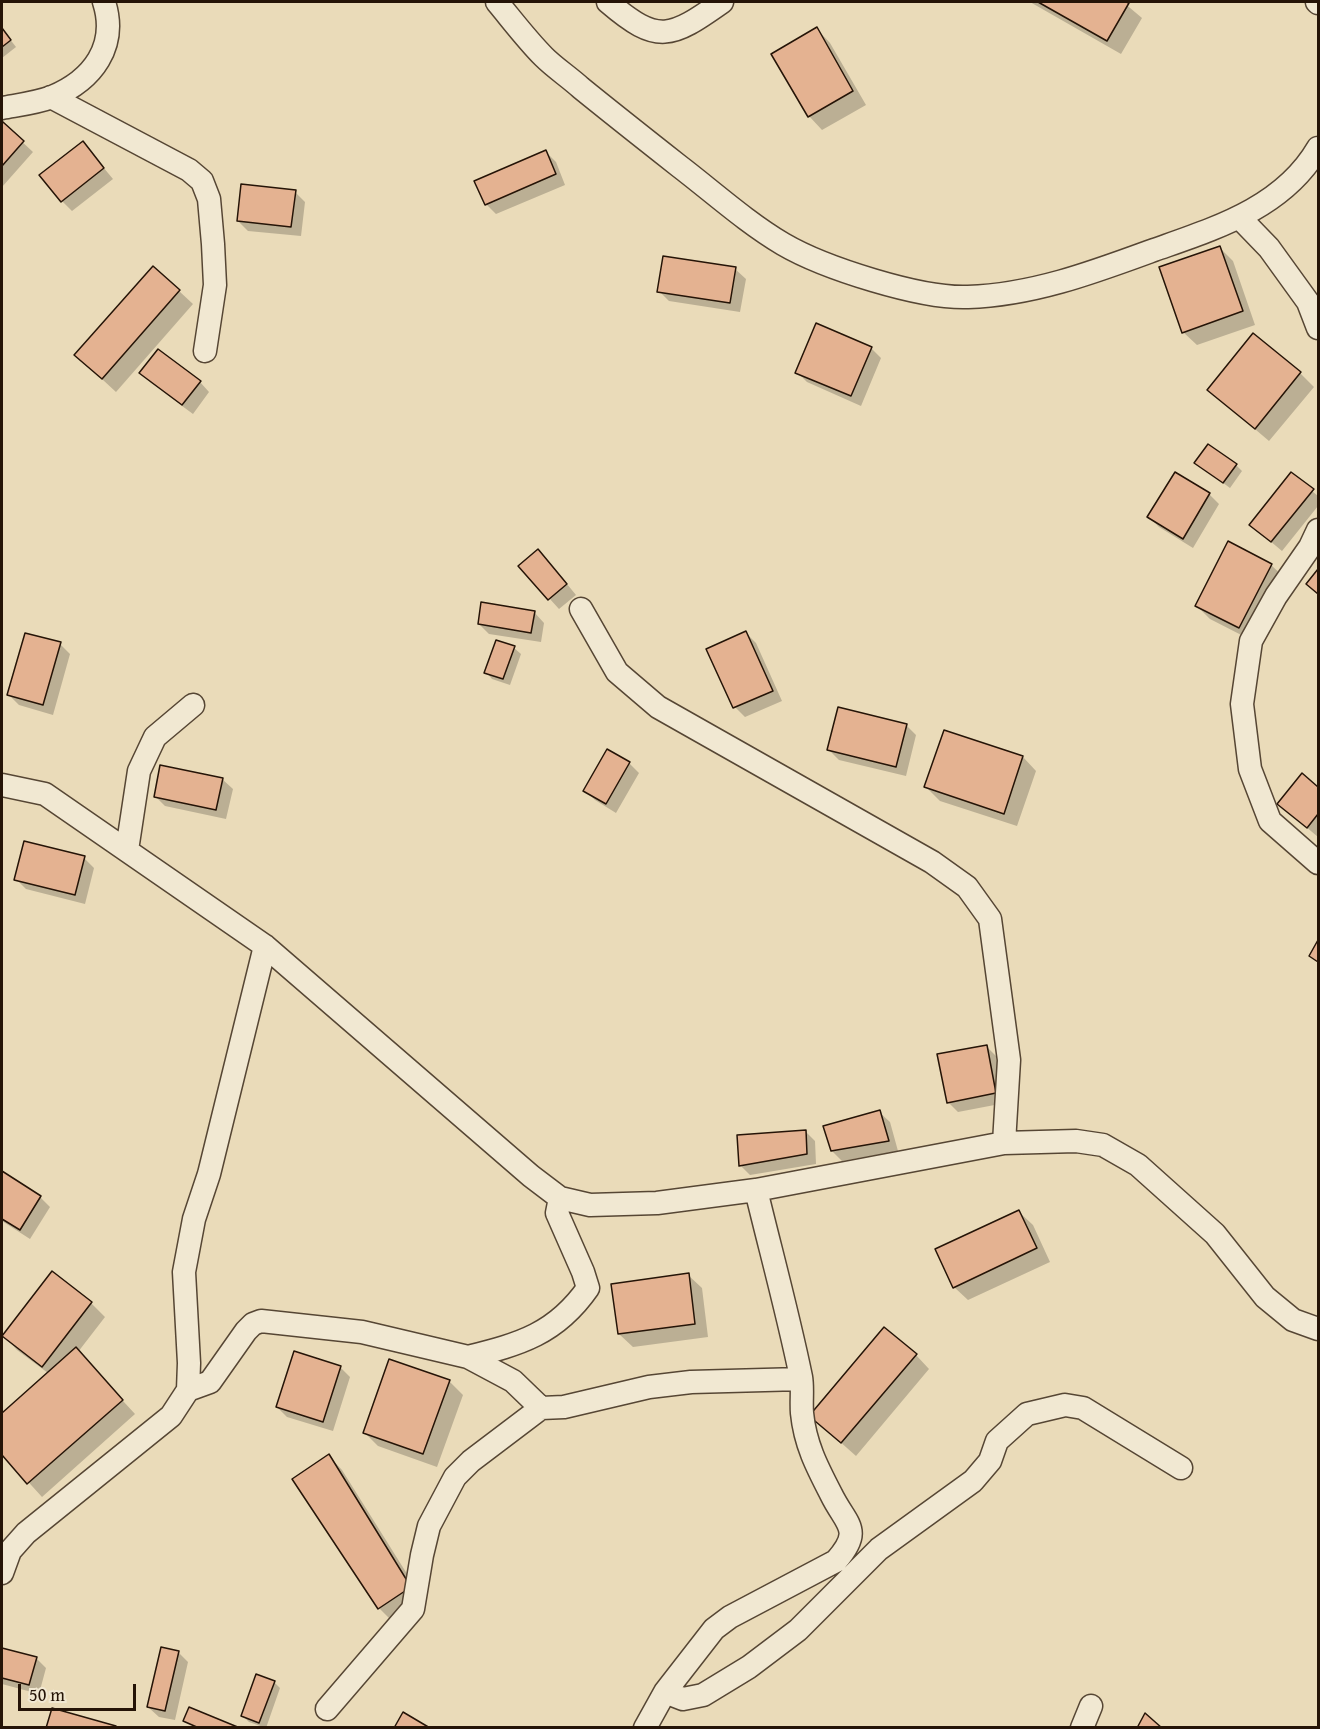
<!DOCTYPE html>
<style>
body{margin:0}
#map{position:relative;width:1320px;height:1729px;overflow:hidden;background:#eadbb9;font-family:"Gentium Book Plus",serif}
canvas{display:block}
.frame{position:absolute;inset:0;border:3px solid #251407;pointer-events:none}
.scale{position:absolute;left:18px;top:1684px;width:118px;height:27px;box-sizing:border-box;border:3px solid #251407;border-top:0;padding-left:8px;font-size:18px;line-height:21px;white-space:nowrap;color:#251407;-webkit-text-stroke:4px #f1e8d2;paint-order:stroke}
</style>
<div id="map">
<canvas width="1320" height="1729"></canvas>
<div class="frame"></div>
<div class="scale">50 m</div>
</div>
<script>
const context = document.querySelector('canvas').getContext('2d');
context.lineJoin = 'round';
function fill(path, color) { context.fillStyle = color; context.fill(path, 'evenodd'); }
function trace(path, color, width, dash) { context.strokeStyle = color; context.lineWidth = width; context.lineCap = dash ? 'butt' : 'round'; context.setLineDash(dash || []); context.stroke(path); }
fill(new Path2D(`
 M1030,2h93l19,16 -21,36z
 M2,29l14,18 -14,11z
 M817,29l13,14 36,62 -44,25 -13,-14z
 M3,124l30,28 -31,35v-61z
 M83,143l30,36 -41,32 -10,-10z
 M546,152l10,10 9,23 -69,29 -10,-10z
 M295,192l10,10 -4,34 -53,-5 -10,-10z
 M1220,248l13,13 22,64 -58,20 -14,-13z
 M735,269l11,10 -6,33 -71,-11 -10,-10z
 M179,291l14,13 -77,88 -26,-24z
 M1254,336l46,37 14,14 -45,54 -60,-51z
 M871,348l10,10 -20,48 -54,-24 -10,-10z
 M141,373l59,9 9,10 -16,22 -42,-31z
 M1196,463l40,2 6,6 -12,17z
 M1176,474l33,20 10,10 -26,44 -34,-21 -10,-10z
 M1291,474l27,22v10l-36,45 -31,-26z
 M548,561l28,34 -17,14 -39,-43z
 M1271,565l14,13 -32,63 -43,-22 -13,-13z
 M534,612l10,11 -3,19 -52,-8 -10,-10z
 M746,633l10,10 26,58 -37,16 -10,-10 -27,-57z
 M60,644l10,10 -17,61 -34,-10 -10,-10z
 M514,648l7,6 -11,31 -18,-6 -6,-7z
 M906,725l10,10 -10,41 -67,-16 -10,-10z
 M1023,757l13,14 -19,55 -77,-25 -14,-14z
 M629,763l10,10 -23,40 -21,-13 -10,-10z
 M1302,775l16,14v48l-39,-33z
 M222,779l11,10 -7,30 -61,-13 -10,-10z
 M84,858l10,10 -9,36 -59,-15 -10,-10z
 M986,1046l10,10 9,47 -47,9 -10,-10z
 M879,1112l11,10 8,29 -56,10 -10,-10z
 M805,1131l10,10 1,23 -66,11 -10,-10z
 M2,1173l38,24 10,10 -20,32 -28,-18z
 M1019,1212l14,13 17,37 -82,38 -14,-13z
 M52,1273l39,30 14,14 -27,35 57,62 -93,83 -40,-44v-38l46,-42 -31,-23 -13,-14z
 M688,1275l14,13 6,49 -75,10 -14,-13z
 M916,1355l13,14 -73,87 -45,-40z
 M340,1367l10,10 -17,54 -46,-14 -10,-10z
 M449,1381l14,14 -26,72 -59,-21 -13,-13z
 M329,1456l13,14 82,131 -31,21 -14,-14z
 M2,1649l34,9 10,10 -7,26 -37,-10z
 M178,1652l10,10 -13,58 -16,-3 -11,-10z
 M274,1682l6,6 -14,40 -17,-6 -6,-6z`), '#0003');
const building = new Path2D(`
 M1038,2h88l3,1 -22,38z
 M817,27l36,64 -45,26 -37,-63z
 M2,28l9,12 -9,7z
 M3,122l21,19 -22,25v-42z
 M83,141l21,27 -43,34 -22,-27z
 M546,150l10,24 -71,31 -11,-24z
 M241,184l55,6 -5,37 -54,-6z
 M1220,246l23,65 -61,22 -23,-66z
 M663,256l73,11 -6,36 -73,-11z
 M153,266l27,24 -78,89 -28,-24z
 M816,323l56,24 -21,49 -56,-23z
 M1253,333l48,39 -46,57 -48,-39z
 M158,349l43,32 -19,24 -43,-32z
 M1208,444l29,20 -14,19 -29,-20z
 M1175,472l35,21 -27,46 -36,-22z
 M1291,472l23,17 -43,53 -22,-17z
 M1228,541l44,23 -33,64 -44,-22z
 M538,549l29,35 -19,16 -30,-34z
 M1318,569v25l-12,-10z
 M481,602l54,9 -4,22 -53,-9z
 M746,631l27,60 -40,17 -27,-59z
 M25,633l36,9 -18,63 -36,-10z
 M496,640l19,6 -12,33 -19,-6z
 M838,707l69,17 -11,43 -69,-17z
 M944,730l79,26 -19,58 -80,-27z
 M607,749l23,13 -24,42 -23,-13z
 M160,765l63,13 -7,32 -62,-13z
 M1302,773l16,14v27l-11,14 -30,-24z
 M24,841l61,15 -10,39 -61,-15z
 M1318,940v22l-9,-6z
 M987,1045l9,48 -49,10 -10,-49z
 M880,1110l9,31 -58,10 -8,-25z
 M806,1130l1,24 -68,12 -2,-31z
 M2,1171l39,25 -21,34 -18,-11z
 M1019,1210l18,38 -84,40 -18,-39z
 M52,1271l40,31 -50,65 -40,-31z
 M689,1273l6,51 -77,10 -7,-50z
 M884,1327l33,27 -76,89 -32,-27z
 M76,1347l47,53 -96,84 -25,-29v-42z
 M294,1351l47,15 -18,56 -47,-15z
 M389,1359l61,21 -27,74 -60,-21z
 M329,1454l82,133 -33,22 -86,-130z
 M161,1647l18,4 -14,60 -18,-4z
 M2,1648l35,9 -8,28 -27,-7z
 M256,1674l19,7 -16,42 -18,-7z
 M189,1707l51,21h-41l-16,-7z
 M52,1708l64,18v2h-70z
 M403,1712l27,16h-36z
 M1145,1713l17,15h-25z`);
fill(building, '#e4b291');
trace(building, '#251407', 1.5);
const minor = new Path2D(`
 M497,2c15,18 30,38 47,55 11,11 25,20 37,31 32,26 65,52 98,78 34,26 67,56 104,78 41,24 138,55 185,53 65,-2 126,-25 186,-47 62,-22 129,-42 164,-102
 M608,2c50,43 63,36 114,0
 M1317,2l1,1
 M51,97l138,73 13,11 7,18 4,45 2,41 -10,66
 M2,108c16,-3 34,-5 50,-11 41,-17 66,-51 52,-95
 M1240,218l29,30 39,54 10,26
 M1318,530l-8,17 -34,49 -25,45 -9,63 8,65 20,52 48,42
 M581,609l36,63 41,35 274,155 35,25 23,32 19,141 -5,83
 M2,785l43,9 220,152 266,230 29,22 30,7 67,-2 99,-13 248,-47 72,-2 27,4 35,20 77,69 50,63 28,23 25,9
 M127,850l12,-79 16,-34 38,-32
 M468,1357c52,-13 88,-23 120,-69l-5,-16 -26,-59 3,-15
 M188,1390l22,-8 36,-51 7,-7 8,-3 101,11 106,25 45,24 28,27
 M2,1573l8,-22 16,-18 145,-117 17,-26 1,-27 -5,-91 10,-53 15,-45 56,-228
 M665,1692l18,7 20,-4 46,-28 49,-37 81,-81 94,-68 17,-20 7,-20 30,-27 38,-9 18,3 98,60
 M327,1709l86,-100 9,-54 7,-29 26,-49 16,-16 70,-53 23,-1 85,-20 42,-5 110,-3
 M645,1728l20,-36 49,-63 16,-12 106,-56c28,-32 10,-36 -5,-67 -14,-27 -26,-50 -29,-81 -1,-12 1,-25 -1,-36 -13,-63 -30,-125 -45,-187
 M1082,1728l9,-22`);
trace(minor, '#564634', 25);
trace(minor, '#f1e8d2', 22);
</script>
